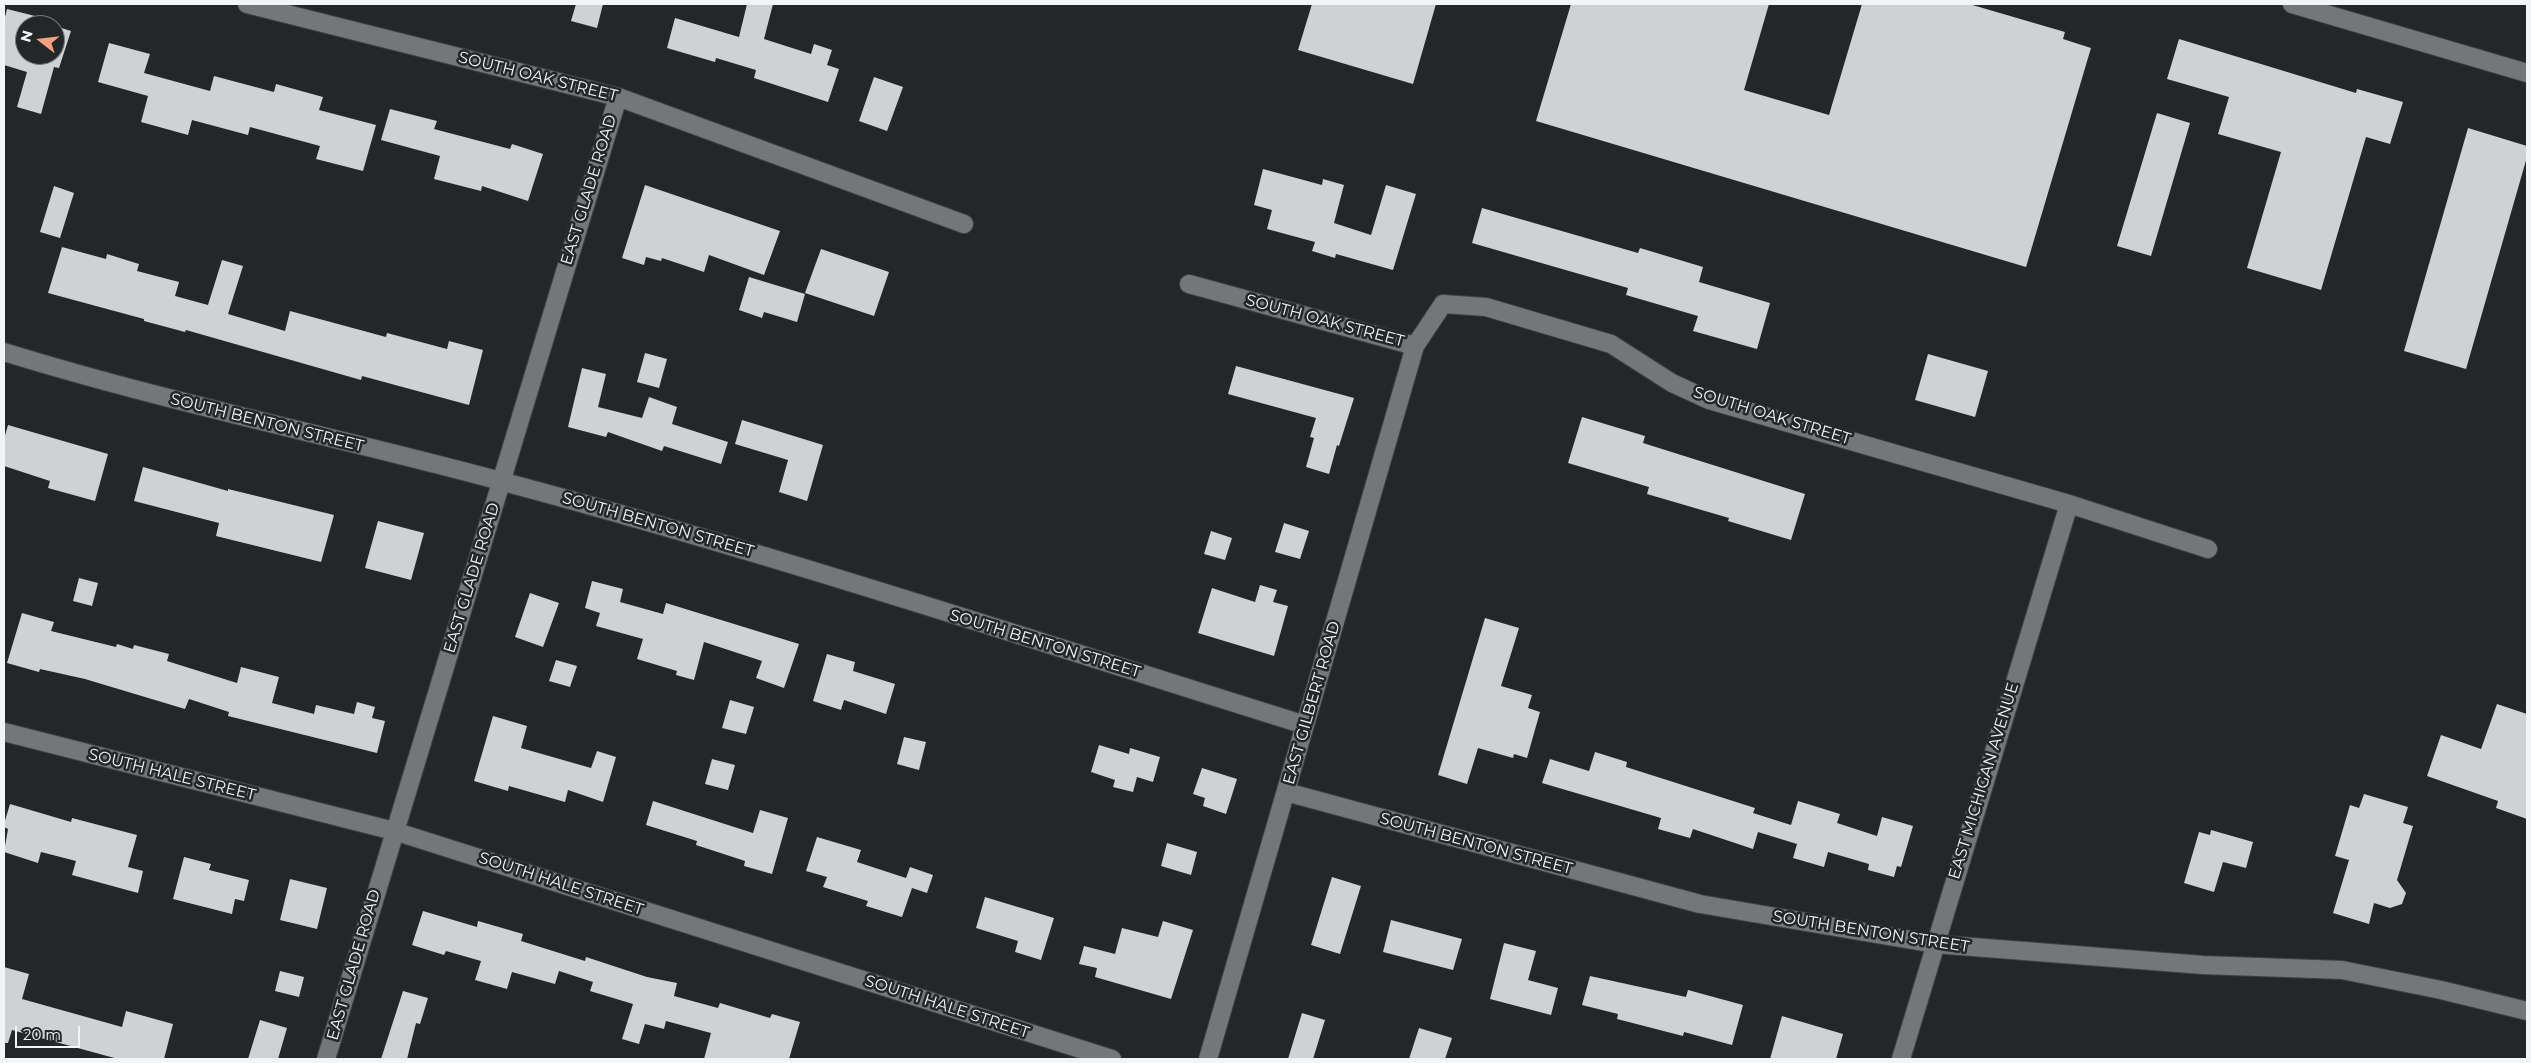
<!DOCTYPE html>
<style>
body{margin:0}
#map{position:relative;width:2531px;height:1063px;overflow:hidden;background:#242728;font-family:Montserrat,sans-serif}
canvas{display:block}
.frame{position:absolute;inset:0;border:5px solid #f2f4f5;pointer-events:none}
.north{position:absolute;left:15px;top:15px;width:50px;height:50px;box-sizing:border-box;background:#242728;border:1px solid #76797a;border-radius:50%;rotate:286deg;font-size:14px;font-weight:700;line-height:20px;text-align:center;color:#f2f4f5}
.north::after{content:'';display:block;margin:auto;width:18px;height:22px;background:#f2a07f;clip-path:polygon(50% 0,100% 100%,50% 72%,0 100%)}
.scale{position:absolute;left:15px;top:1026px;width:65px;height:22px;box-sizing:border-box;border:2px solid #f2f4f5;border-top:0;padding-left:6px;font-size:15px;line-height:18px;white-space:nowrap;color:#f2f4f5;-webkit-text-stroke:4px #242728;paint-order:stroke}
</style>
<div id="map">
<canvas width="2531" height="1063"></canvas>
<div class="frame"></div>
<div class="north">N</div>
<div class="scale">20 m</div>
</div>
<script>
const context = document.querySelector('canvas').getContext('2d');
context.lineJoin = 'round';
function fill(path, color) { context.fillStyle = color; context.fill(path, 'evenodd'); }
function trace(path, color, width, dash) { context.strokeStyle = color; context.lineWidth = width; context.lineCap = dash ? 'butt' : 'round'; context.setLineDash(dash || []); context.stroke(path); }
function write(font, color, halo, rows, align = 'center') {
  context.font = font + ' Montserrat,sans-serif'; context.lineWidth = 5; context.setLineDash([]); context.textBaseline = 'middle'; context.strokeStyle = halo; context.fillStyle = color; for (const [text, x, y, turn = 0] of rows) {
    context.save(); context.translate(x, y); context.rotate((+turn || 0) * Math.PI / 180); context.textAlign = isNaN(turn) ? turn : align; if (halo) context.strokeText(text, 0, 0); context.fillText(text, 0, 0); context.restore();
  }
}
fill(new Path2D(`
 M576,4h27l-6,24 -26,-7z
 M747,4h26l-9,35 47,15 3,-10 18,6 -5,15 12,4 -11,33 -74,-24 2,-8 -40,-12 -1,4 -48,-14 8,-30 64,19z
 M1312,4h124l-23,80 -115,-34z
 M1571,4h198l-25,86 85,25 33,-111h107l96,28 -2,7 28,9 -65,219 -490,-146z
 M7,9l28,7 -1,3 18,6h-27v30h30v-29l16,5 -12,37 -5,-1 -13,47 -24,-7 10,-35 -23,-7v-44z
 M2179,39l177,54 1,-4 46,13 -13,42 -24,-7 -45,153 -74,-22 34,-116 -63,-18 11,-37 -62,-18z
 M109,43l41,11 -6,19 66,18 4,-15 60,16 2,-8 47,13 -4,13 57,15 -13,46 -47,-12 4,-13 -70,-19 -2,8 -56,-15 -4,15 -47,-13 7,-26 -50,-14z
 M874,77l29,10 -16,44 -28,-10z
 M390,109l47,12 -3,8 76,20 2,-5 31,10 -15,47 -46,-15 -1,5 -47,-12 6,-23 -59,-16z
 M2157,113l33,10 -39,133 -34,-10z
 M2468,128l59,18v11l-61,212 -62,-18z
 M1263,169l59,16 1,-6 21,6 -10,38 37,12 15,-50 30,9 -23,76 -57,-16 -1,4 -23,-7 3,-9 -48,-13 5,-19 -18,-5z
 M645,185l135,46 -16,44 -55,-20 -5,17 -42,-14 -1,3 -15,-4 -2,8 -22,-7z
 M54,186l20,7 -14,45 -20,-6z
 M1482,208l156,45 2,-5 63,19 -4,15 71,21 -13,46 -64,-18 5,-15 -72,-21 2,-7 -156,-45z
 M62,247l44,12 1,-5 32,10 -2,7 42,11 -4,14 33,9 14,-45 21,6 -15,48 57,17 5,-20 96,26 1,-4 60,16 2,-8 34,9 -14,55 -107,-29 -1,4 -175,-50 -1,2 -41,-11v-2l-96,-26z
 M821,249l68,23 -15,44 -69,-23z
 M749,277l56,17 -8,28 -33,-10 -2,6 -23,-8z
 M645,353l22,6 -8,29 -22,-6z
 M1928,354l60,17 -13,46 -60,-17z
 M1236,366l118,32 -15,48 -2,-1 -8,29 -23,-7 8,-29 -4,-1 6,-19 -88,-24z
 M582,368l24,6 -8,33 44,11 7,-21 28,10 -5,17 56,18 -7,22 -57,-18 -2,5 -54,-19 -2,5 -38,-10z
 M1582,417l63,19 -2,7 162,51 -14,46 -63,-19 1,-3 -82,-24 2,-7 -81,-24z
 M742,420l81,25 -16,56 -28,-9 9,-32 -53,-16z
 M8,425l100,29 -13,47 -47,-13 2,-7 -46,-15v-27z
 M143,467l85,24v-2l106,26 -13,47 -105,-26 3,-13 -85,-22z
 M378,521l46,12 -13,47 -46,-12z
 M1284,523l25,8 -9,28 -25,-7z
 M1211,531l21,7 -7,22 -21,-6z
 M79,578l19,5 -6,23 -19,-5z
 M592,581l31,8 -3,13 43,12 3,-11 133,41 -15,44 -28,-10 6,-17 -58,-19 -10,38 -18,-5 1,-4 -40,-12 6,-20 -47,-13 4,-13 -15,-5z
 M1260,585l17,5 -4,12 15,4 -14,50 -76,-23 14,-45 43,14z
 M530,593l29,10 -16,44 -28,-10z
 M22,613l32,9 -3,9 65,16 1,-3 16,5 1,-4 35,9 -2,7 70,22 4,-16 38,10 -7,26 42,11 2,-9 38,9 3,-12 18,5 -3,11 13,3 -8,32 -149,-37 1,-4 -40,-13 -4,10 -100,-30 -45,-10 -1,3 -32,-9z
 M1485,618l34,10 -18,58 31,9 -4,13 12,4 -13,46 -13,-4 -1,4 -35,-10 -11,36 -29,-9z
 M827,654l28,8 -2,9 42,13 -9,30 -42,-14 -3,10 -28,-9z
 M556,660l21,6 -7,21 -21,-6z
 M730,700l24,7 -8,27 -24,-6z
 M2497,704l30,10v105l-31,-11 2,-7 -71,-25 14,-41 40,14z
 M493,716l34,10 -6,22 70,20 6,-17 19,6 -13,45 -35,-12 -3,12 -56,-16 -1,5 -34,-10z
 M904,737l22,5 -7,28 -22,-6z
 M1099,745l30,9 1,-6 30,9 -7,25 -16,-5 -4,15 -20,-5 2,-7 -24,-8z
 M1595,752l32,10 -1,5 129,41 -2,5 38,12 7,-24 42,13 -3,9 40,13 5,-19 31,9 -12,41 -4,-1 -3,11 -26,-7 1,-6 -41,-12 -4,15 -31,-9 4,-14 -39,-12 -5,17 -60,-20 -3,9 -32,-9 3,-11 -119,-35 8,-24 39,12z
 M712,759l23,6 -7,25 -23,-6z
 M1202,768l35,11 -11,35 -23,-8 2,-8 -12,-4z
 M2364,794l44,13 -5,16 10,3 -16,54 9,13 -4,11 -12,4 -16,-5 -5,21 -36,-11 16,-53 -14,-4 15,-51 9,3z
 M653,801l100,32 7,-23 28,8 -16,56 -28,-8 1,-5 -49,-16 1,-4 -51,-16z
 M10,804l61,18 1,-4 65,17 -9,32 15,4 -5,22 -66,-18 4,-14 -35,-9 -3,11 -34,-11 4,-23 -4,-2v-3z
 M2211,830l42,12 -7,26 -23,-6 -9,30 -30,-9 15,-51 11,3z
 M817,837l44,13 -4,12 49,16 4,-11 23,8 -6,18 -15,-5 -10,29 -36,-11 2,-5 -45,-14 4,-10 -21,-6z
 M1167,843l30,9 -6,23 -30,-9z
 M184,857l27,7 -2,6 40,10 -5,21 -9,-2 -3,15 -59,-15z
 M1332,877l29,9 -21,68 -29,-9z
 M290,879l37,9 -10,41 -37,-9z
 M985,897l69,21 -13,42 -26,-8 3,-11 -42,-13z
 M423,911l54,16 1,-6 45,13 -2,7 64,20 1,-4 61,20 30,6 -3,13 44,12 2,-5 50,15 2,-4 28,8 -11,37h-85l7,-26 -45,-12 -2,8 -19,-5 -6,20 -17,-5 11,-35 -43,-13 3,-9 -34,-11 -4,13 -43,-12 -5,17 -32,-9 6,-19 -35,-10 -2,4 -32,-10z
 M1391,920l71,19 -9,31 -70,-18z
 M1163,921l30,9 -22,69 -76,-22 2,-9 -18,-4 5,-18 31,8 7,-26 36,9z
 M1504,943l32,8 -8,29 30,8 -7,27 -61,-16z
 M4,967l25,7 -7,25 100,28 4,-16 47,13 -9,35h-46l-106,-29 -4,13h-4z
 M280,971l24,6 -5,20 -24,-6z
 M1590,976l96,21 2,-7 55,15 -11,40 -48,-13 -1,4 -66,-17 1,-5 -36,-9z
 M403,991l25,7 -8,26 -4,-1 -9,36h-26z
 M1302,1013l23,7 -12,39h-25z
 M1782,1016l61,18 -7,25h-66z
 M260,1020l27,8 -9,31h-30z
 M1419,1028l33,10 -7,21h-36z`), '#ced2d3');
const street = new Path2D(`
 M247,4l371,93 346,127
 M2292,4l235,69
 M1189,284l226,62 28,-42 43,3 125,37 61,39 37,17 360,104 139,45
 M4,352c165,51 334,85 500,130 270,72 535,160 801,243
 M4,732l390,99 718,228
 M1286,792l414,112 235,40 268,21 139,5 99,20 86,21
 M326,1059l292,-962
 M1208,1059l207,-713
 M1901,1059l168,-555`);
trace(street, '#3f4243', 20);
trace(street, '#747779', 18);
write('16px', '#f2f4f5', '#242728', [
 ["SOUTH OAK STREET",538,77,14],
 ["EAST GLADE ROAD",589,190,-73],
 ["SOUTH OAK STREET",1325,321,15],
 ["SOUTH OAK STREET",1772,416,17],
 ["SOUTH BENTON STREET",267,423,14],
 ["SOUTH BENTON STREET",658,525,16],
 ["EAST GLADE ROAD",472,578,-73],
 ["SOUTH BENTON STREET",1045,644,17],
 ["EAST GILBERT ROAD",1312,703,-74],
 ["SOUTH HALE STREET",172,775,14],
 ["EAST MICHIGAN AVENUE",1984,781,-73],
 ["SOUTH BENTON STREET",1476,844,15],
 ["SOUTH HALE STREET",561,884,18],
 ["SOUTH BENTON STREET",1871,932,9],
 ["EAST GLADE ROAD",354,965,-74],
 ["SOUTH HALE STREET",947,1007,18]
]);
</script>
